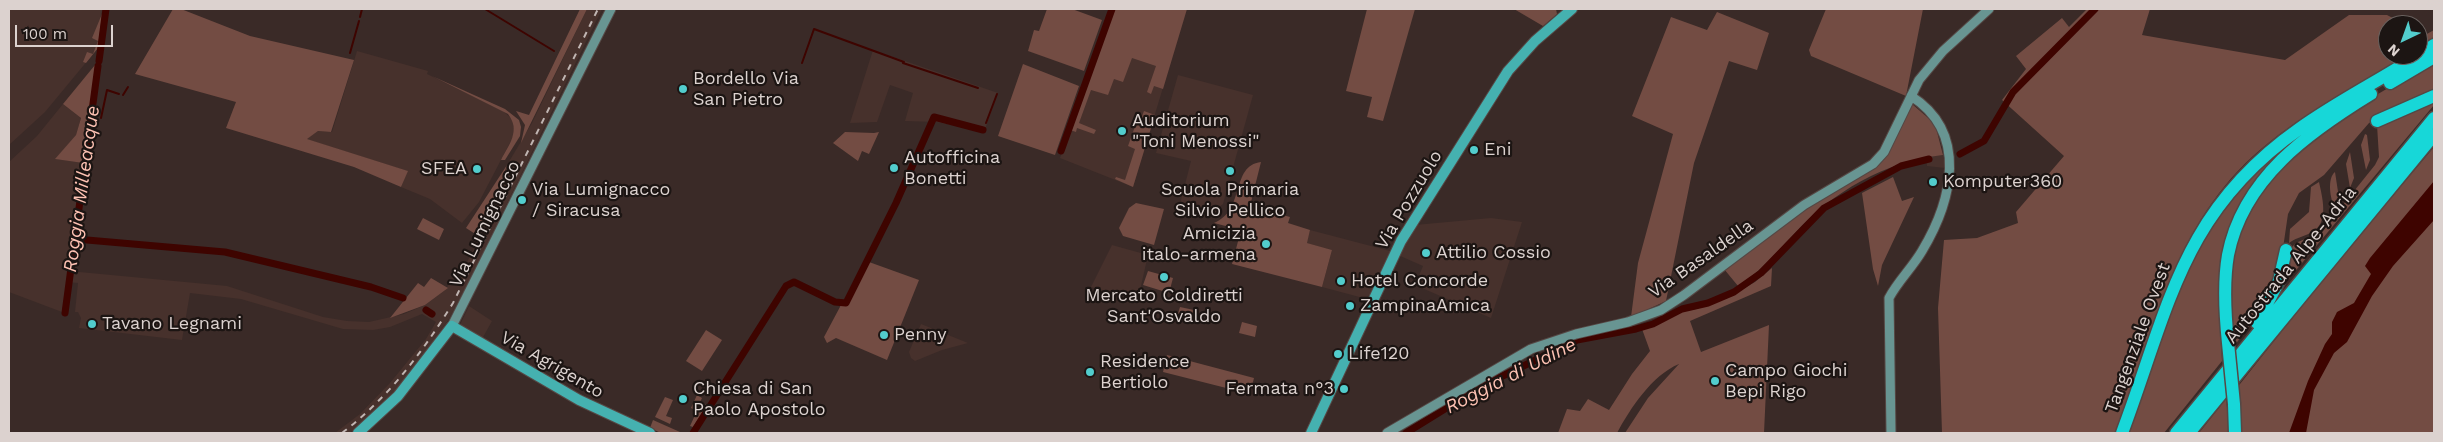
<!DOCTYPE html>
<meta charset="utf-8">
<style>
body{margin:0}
#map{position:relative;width:2443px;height:442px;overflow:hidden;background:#3a2a27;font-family:"Work Sans",sans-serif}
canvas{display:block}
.frame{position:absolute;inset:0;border:10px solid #dcd2cf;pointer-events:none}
.north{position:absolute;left:2378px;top:15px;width:50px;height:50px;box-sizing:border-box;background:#1c1513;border:1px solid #69615e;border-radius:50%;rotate:222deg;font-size:14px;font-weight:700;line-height:20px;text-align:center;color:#dcd2cf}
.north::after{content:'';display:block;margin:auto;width:18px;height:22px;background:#52cdcd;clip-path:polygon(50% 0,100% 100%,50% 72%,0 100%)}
.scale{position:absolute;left:15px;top:25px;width:98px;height:22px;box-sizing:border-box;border:2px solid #dcd2cf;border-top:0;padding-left:6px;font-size:15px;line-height:18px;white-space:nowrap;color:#dcd2cf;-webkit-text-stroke:4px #1c1513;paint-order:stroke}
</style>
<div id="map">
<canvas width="2443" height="442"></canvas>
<div class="frame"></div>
<div class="north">N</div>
<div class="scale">100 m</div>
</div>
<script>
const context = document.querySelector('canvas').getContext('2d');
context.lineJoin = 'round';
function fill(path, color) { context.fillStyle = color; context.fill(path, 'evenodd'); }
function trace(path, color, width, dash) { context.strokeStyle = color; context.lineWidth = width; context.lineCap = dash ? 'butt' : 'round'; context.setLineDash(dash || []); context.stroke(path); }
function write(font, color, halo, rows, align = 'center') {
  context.font = font + ' "Work Sans",sans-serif'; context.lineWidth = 4.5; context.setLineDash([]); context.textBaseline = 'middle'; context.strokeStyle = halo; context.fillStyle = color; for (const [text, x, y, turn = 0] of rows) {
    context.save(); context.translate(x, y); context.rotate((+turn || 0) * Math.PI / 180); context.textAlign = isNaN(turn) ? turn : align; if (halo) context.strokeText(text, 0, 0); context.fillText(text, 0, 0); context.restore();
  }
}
fill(new Path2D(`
 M9,9h93l-4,39 -53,64 -36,33z
 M587,9h15l-136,278 -17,32 -49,67 -50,47h-15l25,-19 30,-31 36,-44 10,-17 -14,-8 -32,13 -17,3 -30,-1 -102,-30 -51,-6 -8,47 -103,-12 2,-10 -3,-6h-3l3,-29 -11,-1 -5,30 -53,-20v-130l28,-26 26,-32 18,14 -5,17 -20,24 27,4 -14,108 158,15 96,31 24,4 22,1 35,-8 21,-9 19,-14 23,-29 23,-45 17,-52 25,-42z
 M1104,37l67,24 -38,126 -73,-29z
 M873,50l125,43 -14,39 -47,-10 -32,-1 8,-28 -23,-8 -13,37 -27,1z
 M357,51l71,20 -1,3 76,37 9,8 3,14 -36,69 -17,21 -32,-24 -29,-12 6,-16 -101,-32 12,-8 14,1z
 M1178,75l75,20 -30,109 -8,6 -35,-6 11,-43 -35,-8z
 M1943,155l2,13 -18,-2 -1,-9z
 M1491,218l31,4 -31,96 -76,-33 8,-19 -25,-11 17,-30z
 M1310,230l80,21 -23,48 -45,-12 10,-37 -26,-7z
 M1112,245l36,10 -10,44 -47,-12z
 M469,306l23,15 -10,18 -22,-14z
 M921,324l47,19 -26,7 -27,11 -4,-3 -2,-6z`), '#47312c');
fill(new Path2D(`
 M173,9h8l69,27 104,24 -23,72 -13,-1 -11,8 101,32 -7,16 -47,-20 -128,-39 10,-26 -101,-28z
 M580,9h7l-66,134 4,-18 -9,-14 13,4z
 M1047,9h25l30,11 -18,51 -56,-20 6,-21 5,1z
 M1114,9h73l-24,80 -9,-3 -3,8 -4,-2 9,-26 -24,-8 -9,24 -9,-3 -6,16 -17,-5 -12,33 17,7 -2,4 -17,-6 -1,4 -6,-2z
 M1367,9h48l-32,112 -16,-4 5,-20 -26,-6z
 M1514,9h42l1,5 -14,12z
 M1826,9h97l-17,87 -95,-40 -2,-6z
 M2087,9h63l-8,26 143,25 64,-45h38l19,10h-18v30h19c-52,32 -110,61 -155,102 -80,74 -100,179 -137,276h-173l-4,-125 6,-68 33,-2 41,-15 -2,-11 48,-56 -62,-56 24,-31 -10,-13 46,-38 7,9z
 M1717,12l52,21 -12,37 -28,-9 -35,102 -28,138 -35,16 7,-54 35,-129 -41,-18 39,-99 36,13z
 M102,14l-4,34 -12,15 -3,-1 4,-10 6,2 5,-13 -6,-3z
 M2434,30v7l-16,11v-17l7,4z
 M2434,61v31l-65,31 -45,52 -25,18 -11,21 -7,48 -23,52 -26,35 -2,-88 20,-53 33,-46 73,-55z
 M1023,64l56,22 -24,69 -57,-19z
 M95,65h2l-14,98 -28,-4 21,-24 5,-17 -18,-14z
 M432,76l73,33 14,11 2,7 -1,9 -15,24h-4c8,-16 20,-29 7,-46z
 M2434,98v7l-157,188c3,-11 10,-43 18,-49 8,-6 18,-6 26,-12l54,-67 4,-8 -2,-32z
 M1912,104l23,20 8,31c-57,6 -111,37 -149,79 -18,19 -34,38 -56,52l-14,-17 63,-49 80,-49z
 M1144,111l11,4 -22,72 -18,-8 1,-2 9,3 10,-31 -7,-3 10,-28 3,1z
 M845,132l29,1 5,-1 -10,22 -7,-3 -4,10 -25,-18z
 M2301,133l-34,35 -48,116 3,77 -58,72h-39l25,-75 52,-121 49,-62z
 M2365,134l2,1 3,25 -4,10 -5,-25z
 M2434,147v286h-195l-3,-44 100,-126z
 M2350,152l4,26 -4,10 -4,-24z
 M1261,162l-11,44 40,11 -2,6 22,7 -3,13 25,7 -10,37 -90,-23 9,-34 -27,-7c32,-13 16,-57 47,-61z
 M507,165l-17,52 -10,20 -14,-9z
 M2335,172l4,26 -4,9c-5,-7 -8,-29 0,-35z
 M1893,177l9,24 12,-4 -32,68 -4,21 -5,-17 -11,-76z
 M2319,182c3,14 10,39 -5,49 -8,5 -17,6 -25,12l1,-14 19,-17 2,-25z
 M1136,203l28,6 -10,36 -31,-9 -4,-8 10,-20z
 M423,218l21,11 -5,11 -22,-11z
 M869,262l50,18 -32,80 -51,-22 -9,5 -3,-6 17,-32 6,-1z
 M1772,268l-1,18 -81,35 11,31 68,-27 -5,108h-139l23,-35 31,-34c-27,11 -49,45 -62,69h-59l9,-24 13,2 8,-12 21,11 23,-36 18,-23 -8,-22 42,-18 12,-2 35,-13 24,-14z
 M1148,271l25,7 -4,15 -26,-8z
 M431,278l17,10 -23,17 -35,13 28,-35 6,4z
 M1180,307l14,3 -2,11 -15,-4z
 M1242,322l15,4 -2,11 -16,-4z
 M706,330l16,10 -20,31 -16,-10z
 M1167,355l87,23 -4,16 -87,-22z
 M697,395l5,3 -2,4 7,3 -14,22 -3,-1 7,-15 -6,-3z
 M665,397l8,3 -7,16 6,2 -2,6 -15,-7z
 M2226,399l4,34h-31z
 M653,420l27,12v1h-19l-11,-5z`), '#734c43');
fill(new Path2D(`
 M2434,181v39l-41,46 -21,30 -25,46 -13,11 -20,37 -8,43h-17l19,-52 17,-37 7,-10v-12l5,-10 17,-9 17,-29 -6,-8 5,-8z`), '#3e0400');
trace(new Path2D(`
 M485,9l69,42
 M360,17l2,-8
 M350,53l9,-32
 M802,63l12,-34 90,33 -1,1 75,25
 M123,95l5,-8
 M101,118l6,-28 12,4
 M986,123l11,-29`), '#3e0400', 2);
trace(new Path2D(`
 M99,61l7,-52
 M1061,151l51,-142
 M1960,154l24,-13 29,-49 82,-83
 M87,240l138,12 146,35 32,11
 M426,310l6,4
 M65,313l33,-247
 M693,433l93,-147 8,-4 41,20 11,1 50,-100 38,-86 49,13
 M1406,433l76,-47 95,-46 59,-11 17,-5 29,-15 26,-6 26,-11 27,-19 63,-65 77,-42 28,-7`), '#3e0400', 7);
const secondary = new Path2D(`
 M452,326l159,-317
 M1387,433l144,-84 45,-15 52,-12 33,-12 23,-15 120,-90 69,-41 11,-12 35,-72 24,-29 46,-42
 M1891,433l-2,-135c9,-17 23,-30 33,-47 30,-50 47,-118 -11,-155`);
const primary = new Path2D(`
 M358,433l40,-37 54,-70 127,74 71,33
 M1311,433l90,-192 107,-170 27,-30 37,-32`);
const highway = new Path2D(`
 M2390,83l44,-26
 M2377,121l57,-25
 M2257,323l22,-42 7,-31
 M2228,343c-3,-29 -5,-59 0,-88 15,-77 81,-123 143,-161
 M2234,404l1,29
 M2122,433c47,-125 59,-221 177,-304 43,-31 92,-54 135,-84
 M2176,433l258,-315
 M2189,433l245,-298`);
trace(secondary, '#554845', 11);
trace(primary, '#554845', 12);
trace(highway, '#554845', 15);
trace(secondary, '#689592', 9);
trace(primary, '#45b1b0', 10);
trace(highway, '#17d7d8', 12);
trace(new Path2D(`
 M342,433c47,-36 80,-80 111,-130l145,-294`), '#c0b5b2', 2, [6, 6]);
const highwayBridge = new Path2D(`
 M2228,343l6,61`);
trace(highwayBridge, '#554845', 15, []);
trace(highwayBridge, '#17d7d8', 12);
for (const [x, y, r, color] of [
 [683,89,5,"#52cdcd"],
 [1122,131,5,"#52cdcd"],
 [1474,150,5,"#52cdcd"],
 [894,168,5,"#52cdcd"],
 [477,169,5,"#52cdcd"],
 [1230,171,5,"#52cdcd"],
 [1933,182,5,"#52cdcd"],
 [522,200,5,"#52cdcd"],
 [1266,244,5,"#52cdcd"],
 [1426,253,5,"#52cdcd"],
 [1164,277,5,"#52cdcd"],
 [1341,281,5,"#52cdcd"],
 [1350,306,5,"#52cdcd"],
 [92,324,5,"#52cdcd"],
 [884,335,5,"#52cdcd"],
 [1338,354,5,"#52cdcd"],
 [1090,372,5,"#52cdcd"],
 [1715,381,5,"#52cdcd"],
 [1344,389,5,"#52cdcd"],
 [683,399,5,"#52cdcd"]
]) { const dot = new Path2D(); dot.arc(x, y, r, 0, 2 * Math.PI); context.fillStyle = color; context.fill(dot); trace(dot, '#1c1513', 2); }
write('18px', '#dcd2cf', '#1c1513', [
 ["Bordello Via",693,79],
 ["San Pietro",693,100],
 ["Auditorium",1132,121],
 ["\"Toni Menossi\"",1132,142],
 ["Eni",1484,150],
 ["Autofficina",904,158],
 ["Bonetti",904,179],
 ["SFEA",467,169,"right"],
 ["Komputer360",1943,182],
 ["Via Lumignacco",532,190],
 ["/ Siracusa",532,211],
 ["Scuola Primaria",1230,190,"center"],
 ["Silvio Pellico",1230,211,"center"],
 ["Amicizia",1256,234,"right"],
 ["italo-armena",1256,255,"right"],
 ["Attilio Cossio",1436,253],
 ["Hotel Concorde",1351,281],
 ["Mercato Coldiretti",1164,296,"center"],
 ["Sant'Osvaldo",1164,317,"center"],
 ["ZampinaAmica",1360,306],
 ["Tavano Legnami",102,324],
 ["Penny",894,335],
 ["Life120",1348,354],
 ["Residence",1100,362],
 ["Bertiolo",1100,383],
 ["Campo Giochi",1725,371],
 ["Bepi Rigo",1725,392],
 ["Chiesa di San",693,389],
 ["Paolo Apostolo",693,410],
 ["Fermata n°3",1334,389,"right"]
], 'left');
write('18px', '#dcd2cf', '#1c1513', [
 ["Via Pozzuolo",1409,200,-59],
 ["Via Lumignacco",485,224,-64],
 ["Via Basaldella",1701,259,-35],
 ["Autostrada Alpe-Adria",2291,265,-51],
 ["Tangenziale Ovest",2138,338,-70],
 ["Via Agrigento",552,365,30]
]);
write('italic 19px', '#fec2b3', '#1c1513', [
 ["Roggia Milleacque",82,189,-82],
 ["Roggia di Udine",1511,376,-27]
]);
</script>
